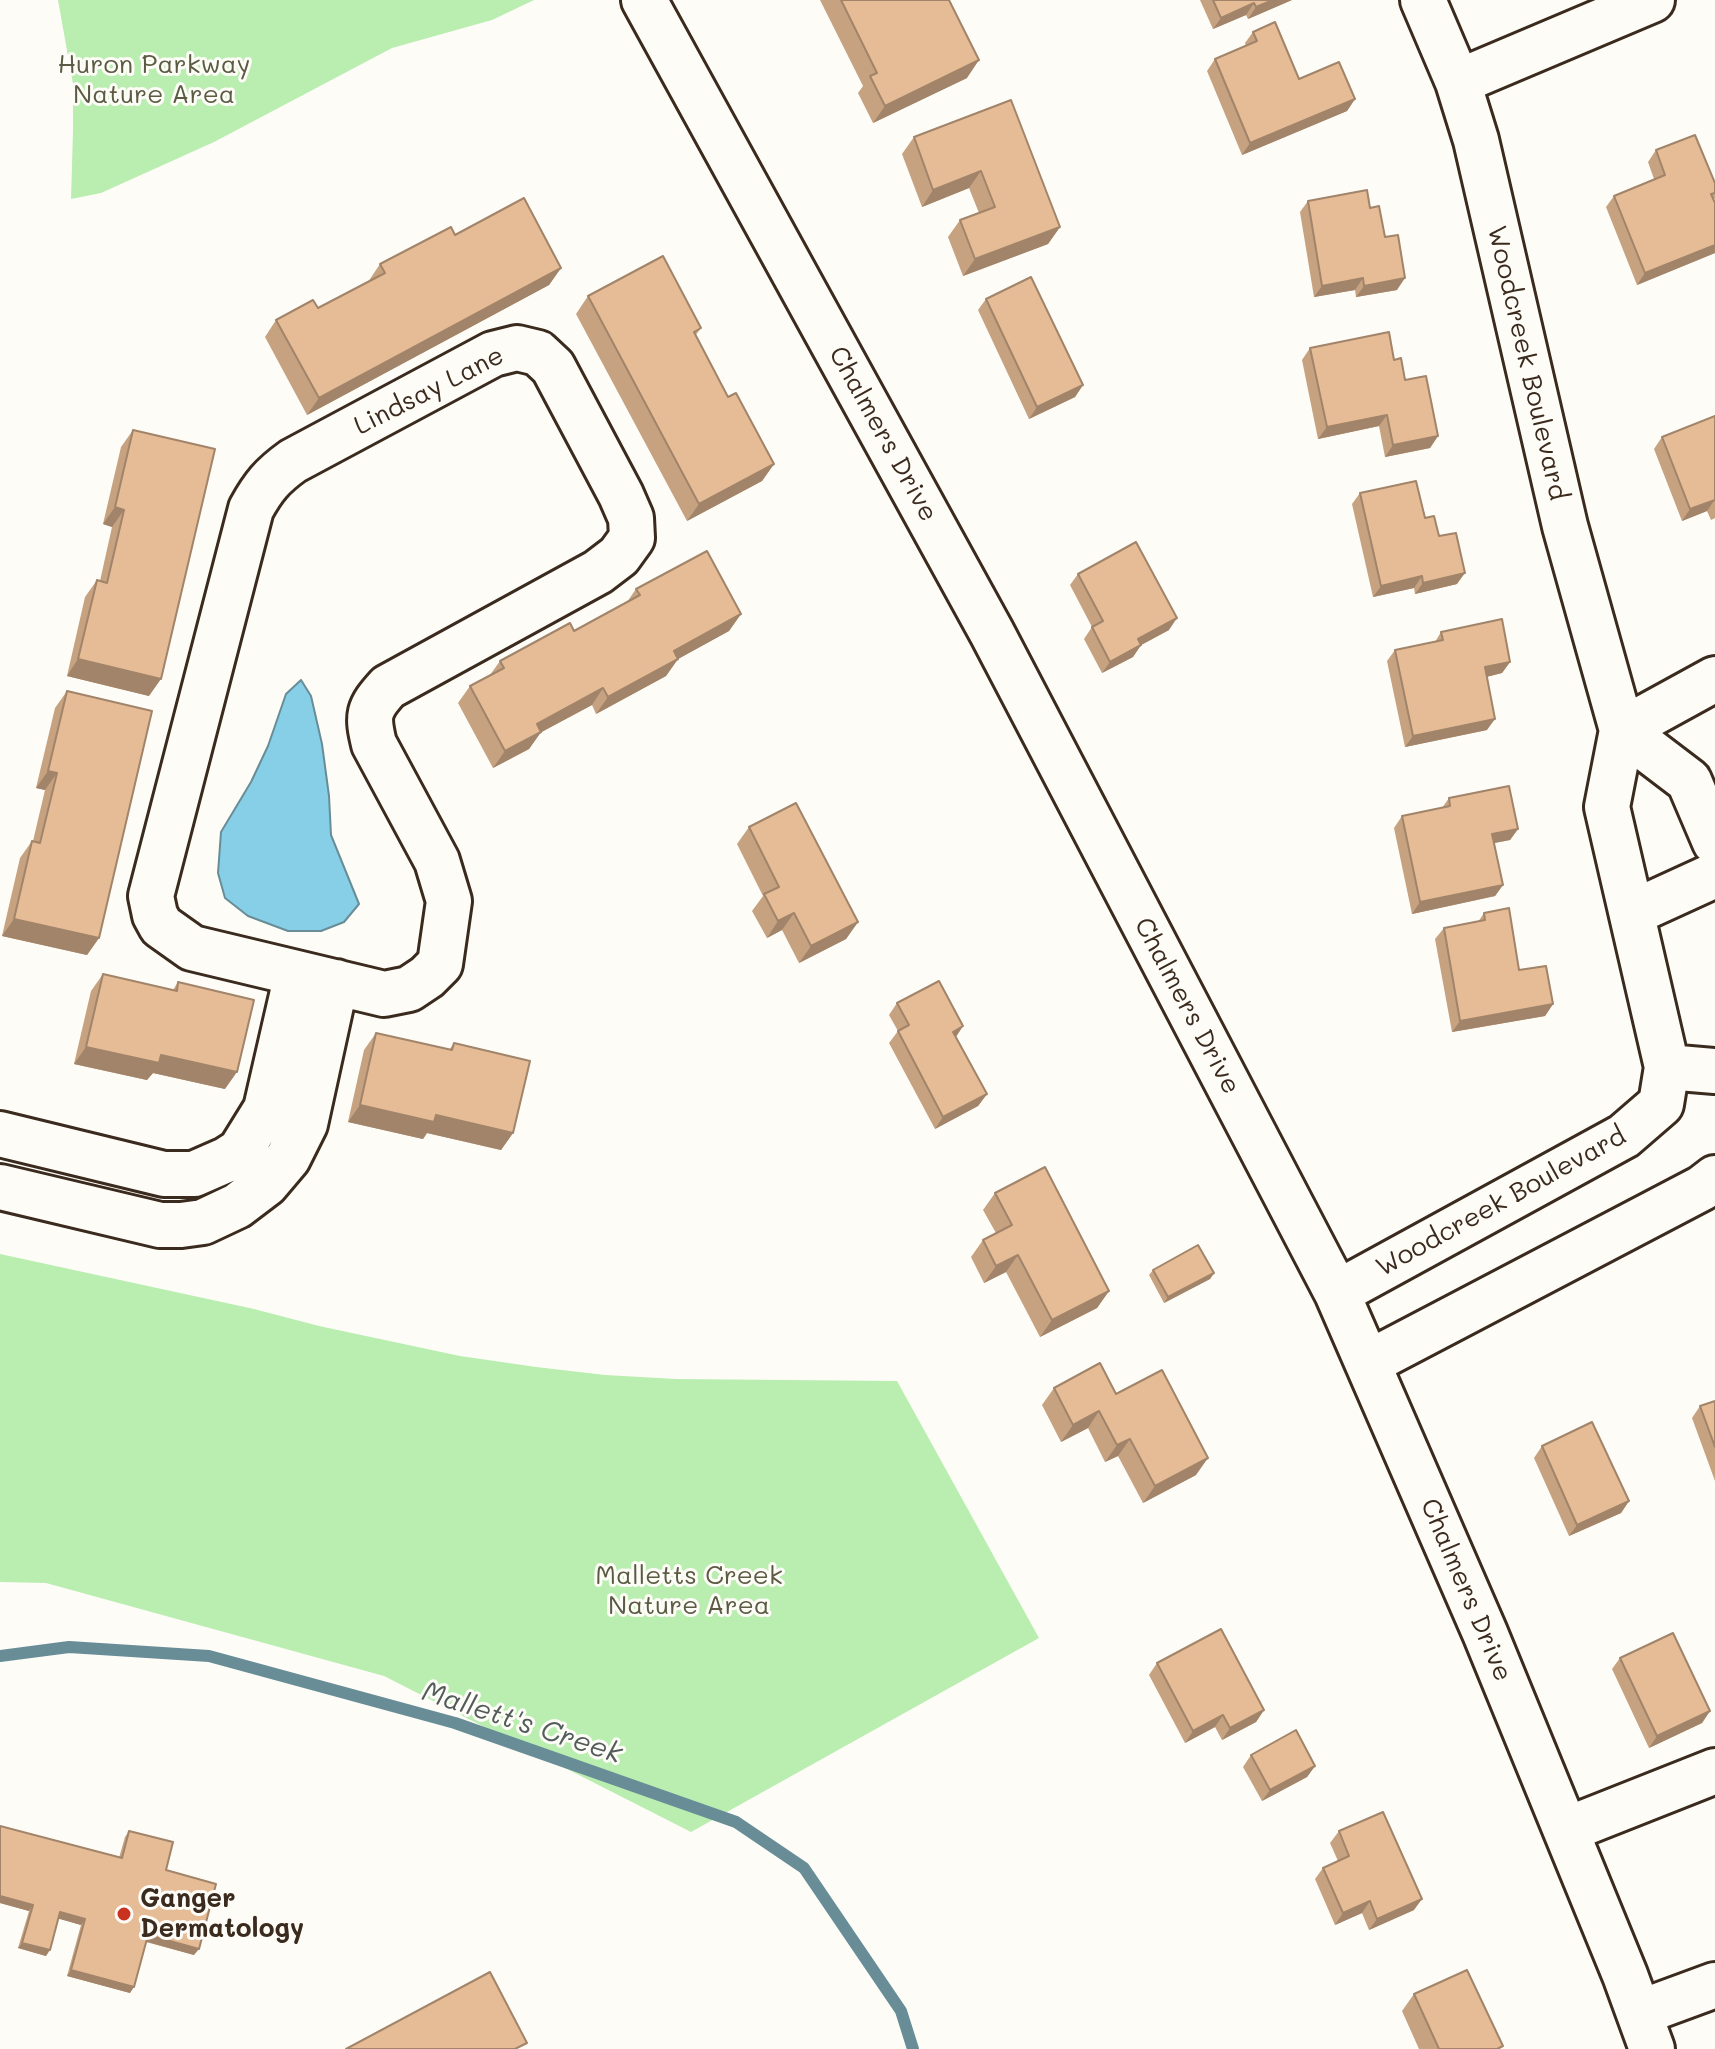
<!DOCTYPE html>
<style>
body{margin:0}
canvas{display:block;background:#fdfcf7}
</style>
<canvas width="1715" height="2049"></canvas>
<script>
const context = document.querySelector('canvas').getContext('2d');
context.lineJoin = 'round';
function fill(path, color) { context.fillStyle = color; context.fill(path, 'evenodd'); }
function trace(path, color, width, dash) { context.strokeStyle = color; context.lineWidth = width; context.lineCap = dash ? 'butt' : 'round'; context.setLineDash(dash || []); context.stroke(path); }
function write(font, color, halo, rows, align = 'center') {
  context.font = font + ' Mali,sans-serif'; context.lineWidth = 6; context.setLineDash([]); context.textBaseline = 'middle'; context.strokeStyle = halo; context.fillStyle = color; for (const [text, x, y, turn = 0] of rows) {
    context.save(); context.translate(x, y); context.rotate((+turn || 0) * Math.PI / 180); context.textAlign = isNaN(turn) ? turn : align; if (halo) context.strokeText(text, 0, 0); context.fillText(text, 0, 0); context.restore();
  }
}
fill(new Path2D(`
 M58,0h476l-42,20 -100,28 -178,94 -113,51 -30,6 2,-68v-47z
 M0,1254l254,55 65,17 141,30 76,11 69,8 71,4 221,2 142,257 -348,194 -307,-156 -338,-93 -46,-1z`), '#b9eeb0');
const water = new Path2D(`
 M301,680l10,16 11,48 7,52 2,39 28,69 -15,18 -23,9h-33l-40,-15 -23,-18 -7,-25 3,-41 30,-50 17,-36 18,-52z`);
fill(water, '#86cfe7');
trace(water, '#688d97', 2);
trace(new Path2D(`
 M0,1656l69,-9 140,9 246,67 281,99 68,46 97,143 12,38`), '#688d97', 12);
const minor = new Path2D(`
 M644,0l348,633 345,660 148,340 140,342 27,74
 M1458,82l194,-82
 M517,348l21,5 15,14 68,128 10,23 1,20 -13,18 -21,16 -210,115c-20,22 -21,28 -14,57l63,117 12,40 -9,63 -13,13 -18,12 -25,5 -192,-46 -31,-22 -6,-11 -4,-19 100,-387c12,-22 21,-33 42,-48l200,-107z
 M1622,730l67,51 26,61
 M1622,730l93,-51
 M1632,913l83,-38
 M1667,1067l48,4
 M0,1134l164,40h30l32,-14 14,-9 26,-42 31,-135
 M0,1187l160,38h21l22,-3 34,-16 29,-22 22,-26 17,-34 31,-142
 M1337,1293l287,-157 37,-32 6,-37 -60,-260 15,-77 -57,-204 -89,-386 -18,-58 -35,-82
 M1368,1363l334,-175 13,-10
 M1566,1830l149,-59
 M1639,2013l76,-28`);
trace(minor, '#3b2a1e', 50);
trace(minor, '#fdfcf7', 44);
fill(new Path2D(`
 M820,0h129l18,78 -94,45 -15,-30 5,-7z
 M1200,0h92l-44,19 -2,-4 -33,14z
 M1253,32l46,47 56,20 -8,12 -105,44 -35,-84 8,-12 31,-13 -1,-3z
 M1011,100l49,127 -12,17 -85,32 -15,-39 12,-17 19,-7 -10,-25 -47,19 -20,-53 12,-17z
 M1656,150l59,33v15l-1,2 1,3v50l-78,32 -31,-78 8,-11 40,-17 -6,-17z
 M1308,201l62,7 15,29 12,53 -41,7 -1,-7 -41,7 -14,-85z
 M455,235l106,33 -12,17 -242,130 -42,-78 11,-17 42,-12 50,-26 12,-18z
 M588,296l113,32 -6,8 33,61 46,67 -12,17 -75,40 -111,-207z
 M986,299l97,86 -8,12 -46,22 -51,-109z
 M1310,348l84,12 44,76 -8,12 -45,9 -6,-31 -61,13 -16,-79z
 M1715,416v102l-4,2 -4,-9 -25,10 -28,-72 8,-12z
 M133,430l16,266 -82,-20 18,-79 12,-17 3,1 12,-54 -9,-3 18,-77z
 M1360,493l65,25 14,18 18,48 -42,10 -1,-6 -41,9 -21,-93z
 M1078,574l91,56 -28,15 -8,12 -31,16 -18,-34 8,-12 -22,-42z
 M636,589l105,25 -12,17 -51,28 -12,17 -70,38 -4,-9 -51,27 -12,17 -36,19 -35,-65 12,-17 20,-11 10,-14 74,-30 53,-29z
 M1441,632l69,30 -8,11 -15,4v53l-82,17 -18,-86 8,-11 40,-8z
 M67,691l32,247 -12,17 -85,-19 18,-78 12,-17h1l12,-51 -9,-2 19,-80z
 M1449,798l69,31 -8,11 -16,3 9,42 -8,11 -83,18 -18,-86 8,-12 40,-8z
 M749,827l109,95 -12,17 -47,24 -17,-33 -15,8 -15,-27 11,-15 -26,-52z
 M1484,913l35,57 34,34 -8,12 -93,16 -17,-93 9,-11 34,-6z
 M103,974l70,16 5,-8 47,107 -72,-16 -6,7 -73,-16 17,-73z
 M897,1003l66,23 -7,11 31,57 -9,12 -43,23 -46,-86 9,-12 -9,-16z
 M376,1033l73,17 5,-7 59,90 -12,17 -74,-17 -4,6 -75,-17 16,-72z
 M995,1193l114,98 -12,17 -57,29 -34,-65 -22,11 -13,-26 12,-17 13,-7 -13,-23z
 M1153,1270l61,3 -4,6 -46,24 -15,-28z
 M1054,1388l62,6 80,81 -53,28 -25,-47 -13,6 -17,-34 -27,14 -19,-37z
 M1715,1401v80l-23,-63 8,-12z
 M1542,1446l87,55 -8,12 -52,23 -35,-78z
 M1620,1658l90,53 -8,12 -53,25 -37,-79z
 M1157,1663l107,47 -8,12 -34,18 -7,-13 -30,16 -36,-68z
 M1251,1755l64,11 -8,11 -45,24 -19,-34z
 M129,1831l37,39 28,85 -48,-13 -16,51 -63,-17 14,-51 -23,-7 -12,38 -28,-8 11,-37 -29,-8 119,-45 6,-21z
 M1339,1831l75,79 -45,20 -7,-17 -27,12 -20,-46 8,-11 15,-7 -8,-18z
 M1414,1994l87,55h-82l-17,-38z`), '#c6a281');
fill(new Path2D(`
 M1273,0h19l-44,19 8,-12z
 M1254,3l-8,12 -33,14 8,-11z
 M979,60l-12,18 -94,45 12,-17z
 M1355,99l-8,12 -105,44 8,-12z
 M981,171l-12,17 -47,19 11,-17z
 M1060,227l-12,17 -85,32 12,-17z
 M1715,245v8l-78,32 8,-12z
 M561,268l-12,17 -242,130 12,-17z
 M1363,278l-8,12 -41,7 8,-11z
 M1405,278l-8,12 -41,7 8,-11z
 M1083,385l-8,12 -46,22 8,-12z
 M1387,415l-8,11 -61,13 9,-12z
 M1438,436l-8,12 -45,9 8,-12z
 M774,464l-12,17 -75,40 12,-17z
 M1715,499l-8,12 -25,10 8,-12z
 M115,507l9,3 -12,17 -9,-3z
 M1465,573l-8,11 -42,10 8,-11z
 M1422,576l-8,12 -41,9 8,-11z
 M741,614l-12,17 -51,28 -12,17 -70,38 12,-17 66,-46z
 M1177,618l-8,12 -39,21 8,-12z
 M1141,645l-8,12 -31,16 8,-11z
 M78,659l83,20 -12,17 -82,-20z
 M1510,662l-8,11 -25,6 8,-12z
 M603,688l-11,17 -67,36 12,-17z
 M1495,719l-8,11 -82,17 8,-11z
 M541,732l-12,17 -36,19 12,-17z
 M48,771l9,2 -12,17 -9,-2z
 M1518,829l-8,11 -26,5 8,-11z
 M1503,885l-8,11 -83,18 8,-12z
 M794,913l-12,17 -15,8 11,-17z
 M14,919l85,19 -12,17 -85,-19z
 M858,922l-12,17 -47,24 12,-17z
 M1553,1004l-8,12 -93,16 8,-11z
 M963,1026l-8,12 -2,-6z
 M86,1047l75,8 76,17 -12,17 -72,-16 -6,7 -73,-16z
 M987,1094l-9,12 -43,23 8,-12z
 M360,1105l76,10 77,18 -12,17 -74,-17 -4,6 -75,-17z
 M1018,1255l-12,17 -22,11 12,-17z
 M1214,1273l-4,6 -46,24 4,-6z
 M1109,1291l-12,17 -57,29 12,-17z
 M1099,1411l-11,17 -27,14 12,-17z
 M1130,1439l-12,17 -13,6 12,-17z
 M1208,1458l-12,17 -53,28 12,-17z
 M1629,1501l-8,12 -52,23 8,-11z
 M1264,1710l-8,12 -34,18 8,-12z
 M1710,1711l-8,12 -53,25 8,-12z
 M1223,1715l-8,12 -30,16 8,-12z
 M1315,1766l-8,11 -45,24 8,-11z
 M0,1896l33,9 -4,6 -29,-8z
 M1422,1899l-8,11 -45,20 8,-11z
 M1370,1901l-8,12 -27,12 8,-12z
 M60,1912l25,7 -4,6 -25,-7z
 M148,1935l51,14 -5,6 -50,-14z
 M22,1943l28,7 -4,6 -28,-8z
 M71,1970l63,17 -4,6 -63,-17z`), '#a18469');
const building = new Path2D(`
 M841,0h108l30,60 -94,46 -15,-30 7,-3z
 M1213,0h60l-17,7 -2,-4 -33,15z
 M1275,22l24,57 40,-17 16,37 -105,44 -35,-84 42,-18 -4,-9z
 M1011,100l49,127 -85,32 -15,-39 35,-13 -14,-36 -48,19 -19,-53z
 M1695,135l20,48v10l-4,1 4,9v42l-70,28 -31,-77 51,-21 -9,-25z
 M1367,190l3,18 9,-2 6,31 13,-2 7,43 -41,8 -1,-8 -41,8 -14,-85z
 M524,198l37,70 -242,130 -43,-78 37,-20 5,8 67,-35 -5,-9 71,-37 4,8z
 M663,256l38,72 -7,4 34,65 8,-4 38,71 -75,40 -111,-208z
 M1031,277l52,108 -46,22 -51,-108z
 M1389,332l5,28 7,-2 4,22 21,-4 12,60 -45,9 -6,-30 -60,12 -17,-79z
 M1715,416v84l-25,9 -28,-72z
 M133,430l82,19 -54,230 -83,-20 19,-79 10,3 17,-73 -9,-3z
 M1416,481l9,37 9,-2 5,20 17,-3 9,40 -42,10 -1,-7 -41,10 -21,-93z
 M1136,542l41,76 -39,21 3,6 -31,17 -18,-35 11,-6 -25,-47z
 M707,551l34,63 -67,37 4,8 -70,38 -5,-9 -66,36 4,8 -36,19 -35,-65 34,-18 -4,-7 70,-38 4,8 66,-36 -4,-6z
 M1502,619l8,43 -25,5 10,52 -82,17 -18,-86 48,-10 -2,-8z
 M67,691l85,20 -53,227 -85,-19 18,-78 8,2 17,-70 -9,-2z
 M1509,786l9,43 -26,5 11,51 -83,17 -18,-86 48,-10 -1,-8z
 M796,803l62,119 -47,24 -17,-33 -16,8 -14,-27 15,-7 -30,-60z
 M1509,908l10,62 27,-4 7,38 -93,17 -16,-93 41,-8 -1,-7z
 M103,974l74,17 1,-9 76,18 -17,72 -76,-17 -2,8 -73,-16z
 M939,981l24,45 -10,6 34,62 -44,23 -45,-86 11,-6 -12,-22z
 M376,1033l76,17 2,-7 76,18 -17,72 -77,-18 -2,7 -74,-17z
 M1045,1167l64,124 -57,29 -34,-65 -22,11 -13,-26 29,-15 -17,-32z
 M1198,1245l16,28 -46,24 -15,-27z
 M1100,1363l16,31 46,-24 46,88 -53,28 -25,-47 -13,6 -18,-34 -26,14 -19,-37z
 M1715,1401v46l-15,-41z
 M1592,1422l37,79 -52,24 -35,-79z
 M1221,1629l43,81 -34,18 -7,-13 -30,16 -36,-68z
 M1673,1633l37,78 -53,25 -37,-78z
 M1296,1730l19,36 -45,24 -19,-35z
 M1383,1812l39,87 -45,20 -7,-18 -27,12 -20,-45 26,-12 -10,-25z
 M0,1826l122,32 7,-27 44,11 -7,28 50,14 -17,65 -51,-14 -14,52 -63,-17 14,-51 -25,-7 -10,38 -28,-7 11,-38 -33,-9z
 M1467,1970l36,76 -6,3h-58l-25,-55z
 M490,1972l37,71 -12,6h-169z`);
fill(building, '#e6bc96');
trace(building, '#a18469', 2);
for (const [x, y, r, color] of [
 [124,1914,8,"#c8321e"]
]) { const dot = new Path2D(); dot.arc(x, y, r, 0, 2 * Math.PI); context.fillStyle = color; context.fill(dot); trace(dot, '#fdfcf7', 3); }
write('26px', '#5a5b42', '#fdfcf7', [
 ["Huron Parkway",154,65],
 ["Nature Area",154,95],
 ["Malletts Creek",689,1576],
 ["Nature Area",689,1606]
]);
write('26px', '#3b2a1e', '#fdfcf7', [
 ["Woodcreek Boulevard",1527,363,77],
 ["Lindsay Lane",429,391,-27],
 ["Chalmers Drive",883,434,61],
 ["Chalmers Drive",1187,1006,62],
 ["Woodcreek Boulevard",1501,1202,-29],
 ["Chalmers Drive",1466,1590,67]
]);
write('bold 26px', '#3b2a1e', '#fdfcf7', [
 ["Ganger",140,1899],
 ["Dermatology",140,1929]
], 'left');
write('italic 28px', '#525c5a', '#fdfcf7', [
 ["Mallett's Creek",522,1723,18]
]);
</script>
